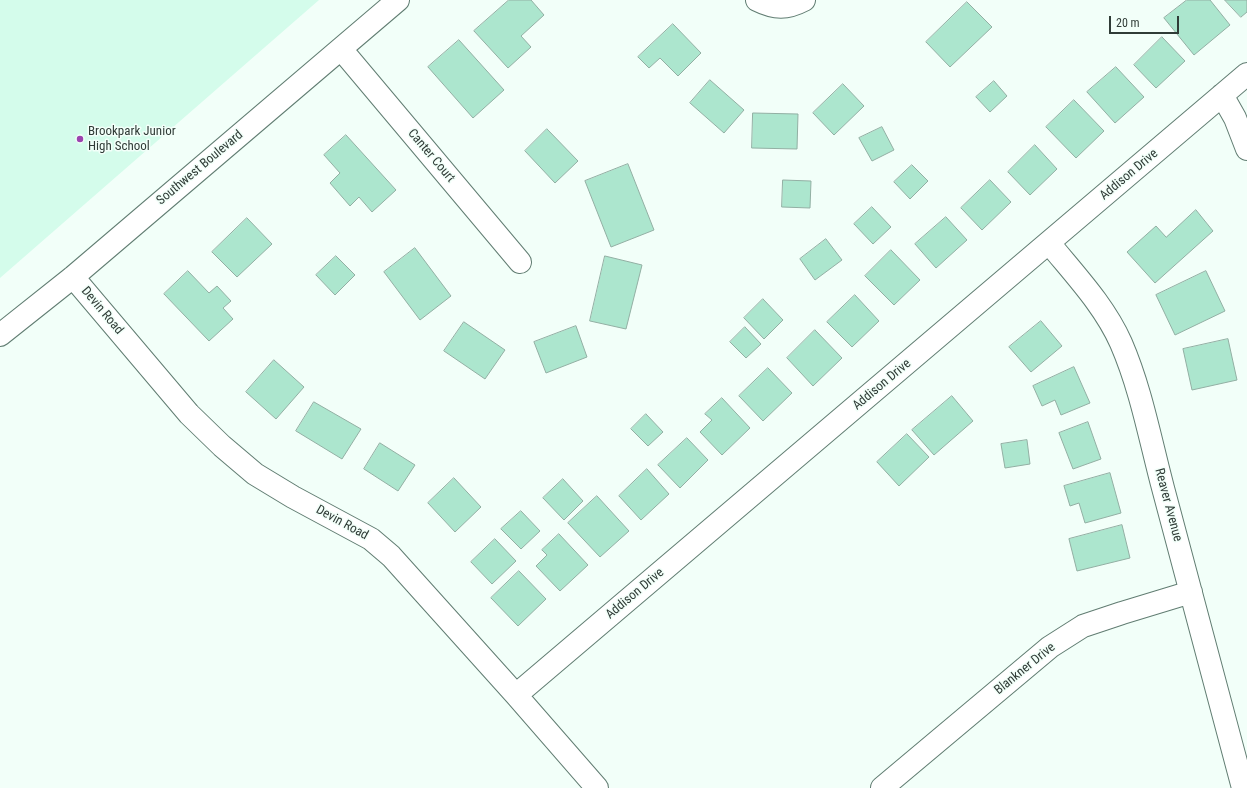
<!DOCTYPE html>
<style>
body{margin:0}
#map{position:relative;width:1247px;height:788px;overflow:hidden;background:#f2fff9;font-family:"Roboto Condensed",sans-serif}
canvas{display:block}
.scale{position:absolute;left:1109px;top:16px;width:70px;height:18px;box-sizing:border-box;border:2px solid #303c37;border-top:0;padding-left:5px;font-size:12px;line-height:14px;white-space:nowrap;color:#303c37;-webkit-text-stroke:3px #f2fff9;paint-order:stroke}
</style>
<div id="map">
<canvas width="1247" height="788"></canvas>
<div class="scale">20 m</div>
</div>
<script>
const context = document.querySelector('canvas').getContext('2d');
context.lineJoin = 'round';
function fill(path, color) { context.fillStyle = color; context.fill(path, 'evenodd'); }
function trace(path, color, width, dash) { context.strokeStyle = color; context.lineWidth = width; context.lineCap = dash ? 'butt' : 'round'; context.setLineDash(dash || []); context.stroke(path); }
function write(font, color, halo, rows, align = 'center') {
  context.font = font + ' "Roboto Condensed",sans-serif'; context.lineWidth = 3; context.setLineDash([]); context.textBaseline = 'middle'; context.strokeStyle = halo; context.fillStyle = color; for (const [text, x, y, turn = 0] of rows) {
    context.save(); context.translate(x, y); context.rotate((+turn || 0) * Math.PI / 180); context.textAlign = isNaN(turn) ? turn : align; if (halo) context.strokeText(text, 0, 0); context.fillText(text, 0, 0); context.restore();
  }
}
fill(new Path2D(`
 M0,0h319l-319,278z`), '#d4fceb');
const building = new Path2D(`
 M509,0h22l13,15 -23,21 10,11 -23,21 -34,-37z
 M1187,0h23l20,25 -36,30 -30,-37z
 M1225,0h22v12l-6,5z
 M967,2l25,25 -42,40 -24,-25z
 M673,24l28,29 -23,23 -18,-18 -11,10 -11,-11z
 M1162,37l23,24 -29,27 -22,-23z
 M459,40l45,50 -31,28 -45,-51z
 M1116,67l28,30 -29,26 -28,-31z
 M710,80l34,30 -20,23 -34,-30z
 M994,81l13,15 -17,16 -14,-15z
 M843,84l21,22 -30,29 -21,-22z
 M1074,100l30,31 -28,27 -30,-31z
 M753,113l45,1 -1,35 -45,-1z
 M882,127l12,23 -22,11 -13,-23z
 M547,129l31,32 -23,22 -30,-32z
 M346,135l50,55 -24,22 -13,-15 -9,9 -20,-23 10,-10 -16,-18z
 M1035,145l22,24 -27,26 -22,-23z
 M628,164l26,66 -43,17 -26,-66z
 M912,165l16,16 -18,18 -16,-17z
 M783,180l28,1 -1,27 -28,-1z
 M990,180l21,22 -29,28 -21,-22z
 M872,207l19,20 -18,17 -19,-20z
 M1196,210l17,21 -58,52 -28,-31 29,-26 10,11z
 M946,217l21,23 -31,28 -21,-24z
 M247,218l25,26 -35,33 -25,-25z
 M826,239l16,21 -27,20 -15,-21z
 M415,248l36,48 -31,24 -36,-48z
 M891,250l29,30 -26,25 -29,-29z
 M336,256l19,19 -20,20 -19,-20z
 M605,256l37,9 -16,64 -36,-8z
 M188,271l21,22 8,-7 14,15 -8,7 10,11 -24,22 -45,-47z
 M1206,271l19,40 -50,24 -19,-40z
 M855,295l24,26 -27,26 -25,-25z
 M763,299l20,21 -19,19 -20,-21z
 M1041,321l21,25 -31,26 -22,-25z
 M464,322l41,28 -20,29 -41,-28z
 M576,326l11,31 -41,16 -12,-31z
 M745,327l16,17 -15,14 -16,-16z
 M815,330l27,28 -29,28 -26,-28z
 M1228,339l9,41 -45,10 -9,-41z
 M274,360l30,27 -28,32 -30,-27z
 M1074,367l16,36 -29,12 -6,-15 -13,6 -9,-20z
 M768,368l24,25 -29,28 -24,-25z
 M952,396l21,25 -39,34 -22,-25z
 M722,398l28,30 -28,27 -22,-23 12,-12 -7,-6z
 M314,402l47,27 -19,30 -46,-28z
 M646,414l17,18 -15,14 -17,-17z
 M1088,422l13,37 -28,10 -14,-36z
 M907,434l22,23 -30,29 -22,-24z
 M687,438l21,22 -28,28 -22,-23z
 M1027,440l3,24 -25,4 -4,-24z
 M380,443l35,22 -17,26 -34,-22z
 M647,469l22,25 -28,26 -22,-24z
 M1110,473l11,40 -36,10 -6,-20 -9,3 -6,-20z
 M454,478l27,29 -26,25 -27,-29z
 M563,479l20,22 -19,19 -21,-22z
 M597,496l32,35 -29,26 -32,-34z
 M521,511l19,20 -19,18 -20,-20z
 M1122,525l8,33 -53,13 -8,-32z
 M559,534l29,31 -28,26 -24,-25 11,-11 -5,-5z
 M495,539l21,22 -24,23 -21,-22z
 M519,571l27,28 -28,27 -27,-28z`);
fill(building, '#ace6ce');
trace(building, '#92afa3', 1);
const minor = new Path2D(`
 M757,0c18,9 30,9 47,0
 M341,49l179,213
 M1222,95l13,23 12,31
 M1049,243c26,32 55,62 72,100 20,46 29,96 42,145 27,100 53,200 80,300
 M73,277l116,137 33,32 33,28 38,23 78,42 20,17 125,139 81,93
 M0,335l73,-58 325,-277
 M516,695l731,-621
 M882,788l168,-141 33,-21 39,-13 69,-21`);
trace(minor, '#617d72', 24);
trace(minor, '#fff', 22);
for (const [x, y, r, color] of [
 [80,139,4,"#9b43af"]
]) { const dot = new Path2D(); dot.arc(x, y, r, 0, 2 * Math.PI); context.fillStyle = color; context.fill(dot); trace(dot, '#f2fff9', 1.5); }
write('13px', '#303c37', '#f2fff9', [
 ["Brookpark Junior",88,132],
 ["High School",88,147]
], 'left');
write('13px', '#303c37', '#f2fff9', [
 ["Canter Court",431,156,50],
 ["Southwest Boulevard",200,168,-40],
 ["Addison Drive",1129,175,-40],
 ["Devin Road",102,311,50],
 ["Addison Drive",882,385,-40],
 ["Reaver Avenue",1168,505,75],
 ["Devin Road",342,523,29],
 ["Addison Drive",635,594,-40],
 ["Blankner Drive",1025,669,-39]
]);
</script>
